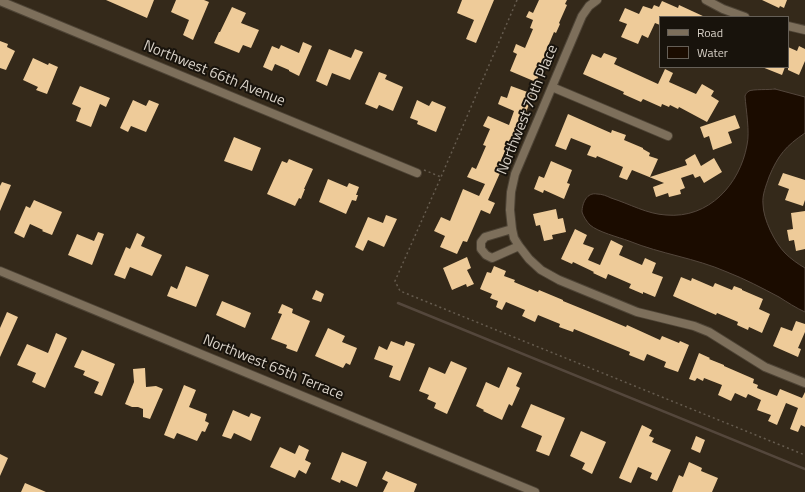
<!DOCTYPE html>
<style>
body{margin:0}
#map{position:relative;width:805px;height:492px;overflow:hidden;background:#34291a;font-family:"Titillium Web",sans-serif}
canvas{display:block}
.legend{position:absolute;left:659px;top:16px;width:130px;height:52px;box-sizing:border-box;background:#18130c;border:1px solid #655f57;margin:0;padding:5px 7px;list-style:none;font-size:12px;color:#d8d1c7}
.legend li{display:flex;align-items:center;gap:8px;height:20px}
.legend b{width:20px;border:1px solid #655f57}
</style>
<div id="map">
<canvas width="805" height="492"></canvas>
<ul class="legend">
<li><b style="height:5px;background:#7d6f5b"></b>Road</li>
<li><b style="height:11px;background:#1b0c00"></b>Water</li>
</ul>
</div>
<script>
const context = document.querySelector('canvas').getContext('2d');
context.lineJoin = 'round';
function fill(path, color) { context.fillStyle = color; context.fill(path, 'evenodd'); }
function trace(path, color, width, dash) { context.strokeStyle = color; context.lineWidth = width; context.lineCap = dash ? 'butt' : 'round'; context.setLineDash(dash || []); context.stroke(path); }
function write(font, color, halo, rows, align = 'center') {
  context.font = font + ' "Titillium Web",sans-serif'; context.lineWidth = 4; context.setLineDash([]); context.textBaseline = 'middle'; context.strokeStyle = halo; context.fillStyle = color; for (const [text, x, y, turn = 0] of rows) {
    context.save(); context.translate(x, y); context.rotate((+turn || 0) * Math.PI / 180); context.textAlign = isNaN(turn) ? turn : align; if (halo) context.strokeText(text, 0, 0); context.fillText(text, 0, 0); context.restore();
  }
}
const water = new Path2D(`
 M775,89l30,8v36c-19,13 -27,22 -36,44 -3,9 -7,18 -6,27 0,15 12,39 22,49 6,6 13,11 20,15v44c-9,-4 -18,-10 -26,-15 -17,-9 -34,-18 -52,-25 -32,-14 -66,-18 -98,-31 -11,-4 -31,-9 -39,-16 -3,-3 -7,-9 -8,-13 0,-9 5,-20 15,-18 5,0 10,2 14,4 19,6 36,16 55,17 43,4 74,-31 81,-70 3,-13 -1,-35 -2,-49 1,-2 1,-3 4,-5 4,-2 20,-1 26,-2z`);
fill(water, '#1b0c00');
trace(water, '#54473c', 1);
trace(new Path2D(`
 M398,303l407,166`), '#54473c', 2.5);
fill(new Path2D(`
 M106,0h48l-7,18z
 M176,0h28l5,2 -16,38 -10,-5 6,-15 -18,-8z
 M462,0h32l-18,43 -10,-4 8,-19 -17,-7z
 M539,0h28l-2,4 2,1 -8,18 1,1 -4,9 -2,-1 -10,24 4,2 -5,11 -1,-1 -6,14 -26,-11 7,-17 -4,-2 3,-8 9,4 8,-19 -3,-1 3,-8 -7,-3 3,-6 4,2z
 M762,0h25l-3,8 -4,-2 -1,2z
 M662,1l16,7 1,-3 26,12h-45v8l-5,-2 -7,15 -6,-3 -4,9 -17,-7 6,-13 -8,-3 6,-13 14,6 4,-8 9,3 2,-4 5,2z
 M232,7l14,6 -5,10 18,7 -8,18 -8,-3 -4,8 -25,-10 5,-11h1z
 M0,41l8,3 -1,3 8,4 -9,19 -6,-2z
 M303,42l9,4 -13,30 -10,-5v-1l-14,-6 -3,7 -9,-4 9,-21 7,3 2,-4 18,8z
 M799,46l6,3v12l-6,14 -11,-5v-23l9,4z
 M329,49l22,9 4,-9 8,3 -13,28 -18,-7 -5,13 -11,-5z
 M604,53l13,5 -3,6 44,20 7,-15 8,4 -4,9 27,12 6,-10 12,7 -3,5 8,5 -12,21 -28,-15 -1,2 -8,-4 -1,2 -7,-3 -1,3 -18,-8 -2,3 -18,-8 1,-2 -41,-18 9,-20 9,4z
 M33,58l15,7 1,-2 9,4 -11,27 -11,-4 2,-3 -15,-7z
 M762,67h23l-3,8z
 M379,72l8,3 -2,4 18,8 -10,24 -14,-6 -2,4 -12,-5z
 M80,86l30,12 -4,9 -6,-3 -9,23 -15,-6 5,-13 -9,-4z
 M511,86l22,8 -10,26 -1,-1 -9,21 -3,-1 -10,24 4,1 -16,36 7,3 -5,11 -9,-4 -14,32 -4,-1 -6,13 -17,-7 5,-11 -11,-5 7,-14 9,4 13,-32 16,7 6,-12 -18,-7 5,-10 4,2 10,-23 -3,-1 7,-16 -7,-3 5,-10 21,9 5,-14 -16,-7 3,-8 6,2z
 M133,100l13,6 3,-6 10,4 -13,28 -15,-6 -3,6 -8,-4z
 M417,100l12,6 3,-5 14,6 -10,25 -19,-8 1,-3 -8,-3z
 M568,114l43,19 1,-3 14,5 -2,5 19,8v1l7,4 -1,3 9,3 -8,18 37,-12 -2,-5 10,-6 6,12 13,-8 8,14 -18,11 -4,-7 -5,2 -2,-4 -12,4 4,10 -5,2 1,4 -12,3 -1,-4 -12,4 -3,-10 11,-4 -32,-13 -5,10 -8,-3 4,-10 -26,-11 -1,2 -9,-3 4,-9 -20,-8 -5,12 -11,-4z
 M735,115l5,13 -12,4 4,11 -19,7 -4,-14 -5,2 -4,-11z
 M234,137l27,11 -9,23 -28,-10z
 M289,159l24,10 -9,20h1l-4,10 -2,-1 -4,8 -28,-12 15,-33 5,2z
 M551,161l21,9 -5,13 3,1 -6,15 -20,-9 -1,3 -9,-4 5,-13 5,2z
 M783,173l22,7v20l-2,6 -18,-6 4,-11 -11,-4z
 M328,179l19,8 2,-4 10,4 -3,8h2l-2,6 -4,-1 -6,14 -27,-12z
 M2,182l9,3 -11,26v-25z
 M34,200l28,12 -10,23 -10,-4 1,-1 -13,-6 -6,14 -10,-5 12,-27 4,2z
 M556,209l2,10 5,-1 3,14 -14,3 1,4 -9,2 -4,-16 -4,1 -3,-12z
 M805,211v38l-9,2 -2,-11 -5,1 -2,-11 6,-1 -2,-16z
 M386,215l11,4 -13,28 -16,-7 -5,11 -8,-4 13,-30 15,6z
 M575,229l12,6 -4,9 11,4 -6,12 12,5 11,-25 12,6 -4,9 23,10 3,-7 11,5 -4,10 11,4 -8,20 -12,-5v2l-14,-6 2,-4 -23,-10 -2,5 -13,-6 1,-1 -21,-10 -1,2 -11,-5z
 M98,232l6,2 -12,31 -24,-10 9,-21 17,7z
 M137,233l8,4 -4,9 21,9 -10,21 -22,-9 -5,12 -11,-4 12,-28 4,2z
 M467,257l4,11 -4,2 7,14 -7,3 -1,-3 -14,6 -9,-22z
 M186,266l23,9 -13,32 -29,-11 4,-10 6,3z
 M494,266l12,5 -2,5 11,4 -1,2 24,10 1,-2 24,10v1l27,11 36,15 1,-2 33,15 2,-4 17,7 1,-2 9,4 -11,27 -14,-5 2,-5 -19,-8 -3,7 -15,-6 1,-3 -56,-23 -1,3 -14,-5 1,-3 -22,-9 -3,7 -13,-6 3,-6 -19,-8 -4,8 -6,-3 2,-6 -8,-3 2,-4 -12,-5 7,-17 4,1z
 M681,277l10,4 1,-3 21,9 2,-4 17,7 2,-4 8,3v1l21,9 -4,10 11,5 -8,19 -13,-6 -1,3 -11,-5 1,-3 -21,-9 -1,2 -43,-19z
 M316,290l8,4 -3,8 -9,-3z
 M222,301l29,12 -6,15 -29,-13z
 M282,304l11,5 -1,4 18,8 -13,31 -11,-4 1,-3 -16,-6 11,-25 -4,-1z
 M7,312l11,5 -18,40v-29z
 M796,321l9,3v8l-7,16 3,1 -3,8 -25,-11 8,-19 11,4z
 M328,328l17,8 -3,6 15,6 -7,17 -4,-2 -3,5 -28,-12z
 M56,333l11,5 -22,50 -13,-6 4,-9 -19,-8 10,-21 21,9z
 M391,341l13,5 2,-5 9,3 -15,37 -11,-4 4,-11 -19,-7 5,-13 8,4z
 M82,350l33,14 -13,32 -8,-3 5,-11 -16,-7 2,-4 -11,-4z
 M699,353l11,5 -1,1 15,6v1l30,13 -1,4 5,2 -1,3 20,8 3,-7 22,9 3,-6v35l-4,-2 -3,7 -8,-3 8,-21 -12,-5 -9,22 -9,-4 3,-6 -14,-5 4,-10 -13,-6 -2,4 -11,-5 -4,8 -13,-6 4,-10 -18,-7 -1,3 -6,-3 -2,3 -6,-2z
 M451,361l16,7 -20,46 -13,-6 2,-5 -9,-4 2,-4 -10,-4 10,-24 16,7z
 M508,367l14,6 -6,13 4,2 -8,18 -3,-2 -7,16 -19,-9 1,-1 -8,-4 10,-24 13,6z
 M145,368l1,19 10,-1 7,3 -13,30 -7,-2v-8l-5,-2h-6l-7,-3 9,-22 -1,-13z
 M184,385l12,5 -7,17 18,7 -2,7 4,2 -4,9 -3,-1 -5,10 -20,-8 -3,6 -10,-4z
 M531,404l34,14 -16,38 -13,-5 6,-15 -21,-9z
 M233,410l16,7 2,-4 10,4 -10,24 -17,-8 -3,6 -9,-3z
 M642,425l10,5 -3,6 5,2 -2,4 19,8 -14,31 -7,-3 2,-5 -14,-6 -7,16 -12,-5z
 M581,431l25,11 -14,32 -10,-5 3,-6 -15,-7z
 M696,436l9,4 -5,13 -9,-4z
 M299,445l10,5 -4,10 6,3 -5,11 -7,-4 -4,8 -25,-11 10,-20 15,7z
 M342,452l25,10 -10,25 -16,-7 -1,3 -9,-4z
 M0,454l8,4 -8,18z
 M689,462l13,6 -1,3 17,7 -6,14h-40l7,-17 4,2z
 M386,471l31,13 -3,8h-31l5,-10 -6,-3z
 M25,483l21,9h-25z`), '#eecb99');
const street = new Path2D(`
 M597,0l-8,6 -7,10 -67,158 -4,18 -1,18 2,19 2,9 5,8 10,13 12,11 18,10 78,32 57,14 15,6 56,35 40,16
 M706,0l17,9 22,8
 M0,1l417,172
 M788,26l17,4
 M552,87l116,49
 M512,229l-27,8 -4,5v7l5,6 6,3 27,-12
 M0,271l535,221`);
trace(street, '#4e4436', 10);
trace(new Path2D(`
 M517,0l-76,177 -46,104 5,10 405,164
 M424,170l17,7`), '#655b4e', 1.5, [2, 3]);
trace(street, '#7d6f5b', 8);
write('15px', '#d8d1c7', '#18130c', [
 ["Northwest 66th Avenue",214,74,22],
 ["Northwest 70th Place",528,110,-68],
 ["Northwest 65th Terrace",273,368,22]
]);
</script>
